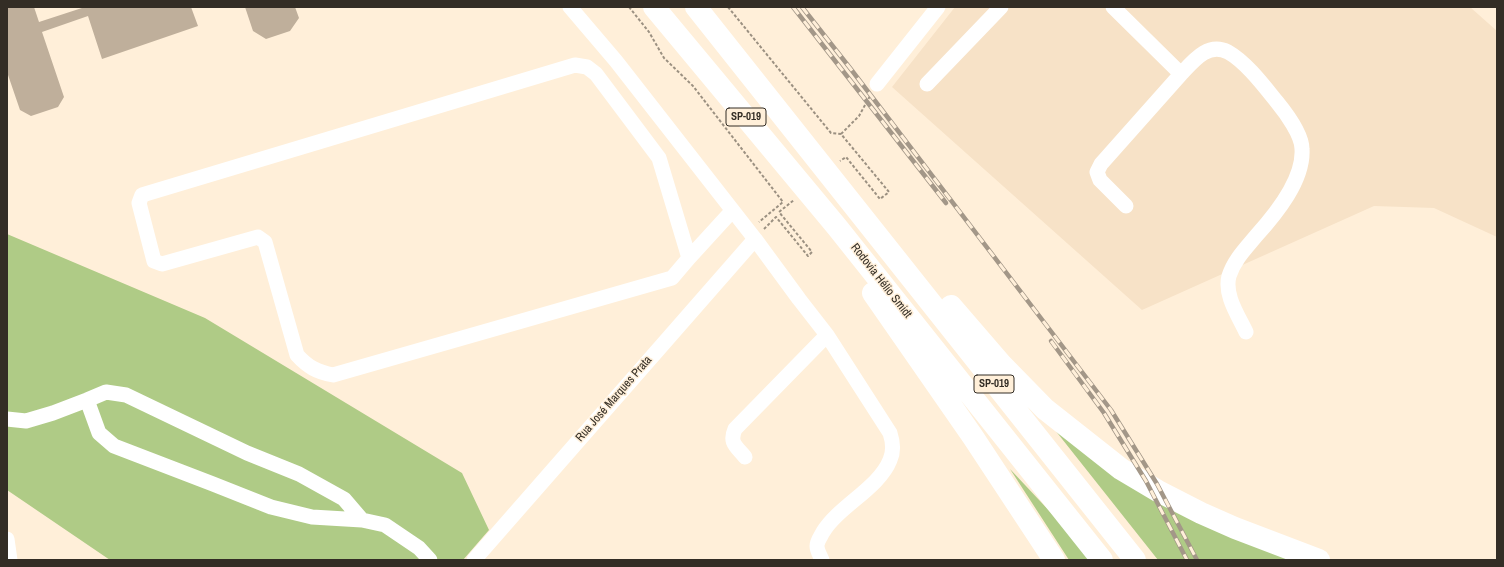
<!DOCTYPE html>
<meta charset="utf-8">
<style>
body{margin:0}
#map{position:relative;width:1504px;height:567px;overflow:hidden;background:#ffefd9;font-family:"Archivo Narrow",sans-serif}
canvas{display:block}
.frame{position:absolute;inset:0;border:8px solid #332d25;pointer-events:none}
</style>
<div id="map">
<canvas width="1504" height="567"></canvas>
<div class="frame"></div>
</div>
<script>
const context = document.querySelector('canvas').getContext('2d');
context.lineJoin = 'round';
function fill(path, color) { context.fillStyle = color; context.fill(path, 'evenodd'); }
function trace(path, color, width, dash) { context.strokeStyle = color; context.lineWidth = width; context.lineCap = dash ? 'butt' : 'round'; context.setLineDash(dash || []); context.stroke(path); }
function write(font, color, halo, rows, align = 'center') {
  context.font = font + ' "Archivo Narrow",sans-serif'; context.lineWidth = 3; context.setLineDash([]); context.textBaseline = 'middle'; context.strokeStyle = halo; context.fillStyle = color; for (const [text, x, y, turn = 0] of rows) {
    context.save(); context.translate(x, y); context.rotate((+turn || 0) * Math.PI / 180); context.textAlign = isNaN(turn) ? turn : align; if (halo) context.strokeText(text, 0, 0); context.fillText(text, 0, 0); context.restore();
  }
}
fill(new Path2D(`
 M955,7h515l27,24v206l-63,-29 -60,-2 -232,104 -250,-223z`), '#f7e2c7');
fill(new Path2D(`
 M7,234l198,84 257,155 27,57 -26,30h-353l-103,-70z
 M1051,425l255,135h-148z
 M1010,469l75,80 9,11h-25z`), '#afcb86');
fill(new Path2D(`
 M7,7h27l5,15 46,-15h106l7,19 -96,33 -14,-43 -46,16 22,65 -6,10 -27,9 -11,-6 -13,-38z
 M245,7h50l4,11 -9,13 -24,8 -13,-8z`), '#bfaf9b');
trace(new Path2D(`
 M629,7l20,25 15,26 29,28 90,116 -24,20
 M728,7l103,126 10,1 48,58 -9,7 -34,-42 -6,4
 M841,134l18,-18 11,-20
 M764,229l12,-12 32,39 4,-4 -33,-40 15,-12`), '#9b9081', 2, [3, 2]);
trace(new Path2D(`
 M570,7l46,54 139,178 44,60 28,36 63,98c3,9 4,18 0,27 -11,28 -51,46 -67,72 -2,4 -6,9 -6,14 0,5 3,9 5,14
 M1113,7l68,67c13,-14 27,-32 47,-22 18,10 36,34 49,50 9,11 25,33 25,47 2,31 -26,65 -46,87 -10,12 -22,24 -27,40 -5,19 9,39 17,56
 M877,84l61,-77
 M927,84l74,-77
 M1126,206l-26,-26 -3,-8 4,-8 80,-90
 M689,258l-30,-100 -63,-84 -9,-7 -12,-2 -433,130 -3,8 15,58 8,3 96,-27 7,5 32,113c11,12 20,17 36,20l339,-97 17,-20 43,-47
 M87,400l12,33 15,13 99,38 58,23 41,10 50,3 23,5 34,23 11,12
 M7,419l19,2 27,-8 34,-13 19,-8 20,3 121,58 52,21 45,25 18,21
 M745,457c-9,-11 -16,-14 -10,-28l92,-94
 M7,539l3,21
 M474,560l281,-321`), '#fff', 15);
trace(new Path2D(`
 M654,7l183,220 265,333
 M696,7l439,553
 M873,293l100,144 81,123
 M951,306l50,58 44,45 76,60 37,22 43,22 34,15 84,32`), '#fff', 22);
const rail = new Path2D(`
 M793,7l153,196
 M802,7l48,61 261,342 46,74 40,76
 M1051,341l53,72 42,68 41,79`);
trace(rail, '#a39788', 4.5);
trace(rail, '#ffefd9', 3, [9]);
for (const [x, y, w] of [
 [746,117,40],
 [994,384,40]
]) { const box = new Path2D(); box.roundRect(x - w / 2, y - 9, w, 18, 3); context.fillStyle = '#ffefd9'; context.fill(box); trace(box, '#332d25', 1); }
write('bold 11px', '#332d25', null, [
 ["SP-019",746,117],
 ["SP-019",994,384]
]);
write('12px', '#332d25', '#ffefd9', [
 ["Rodovia Hélio Smidt",881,281,52],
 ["Rua José Marques Prata",614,399,-49]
]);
</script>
